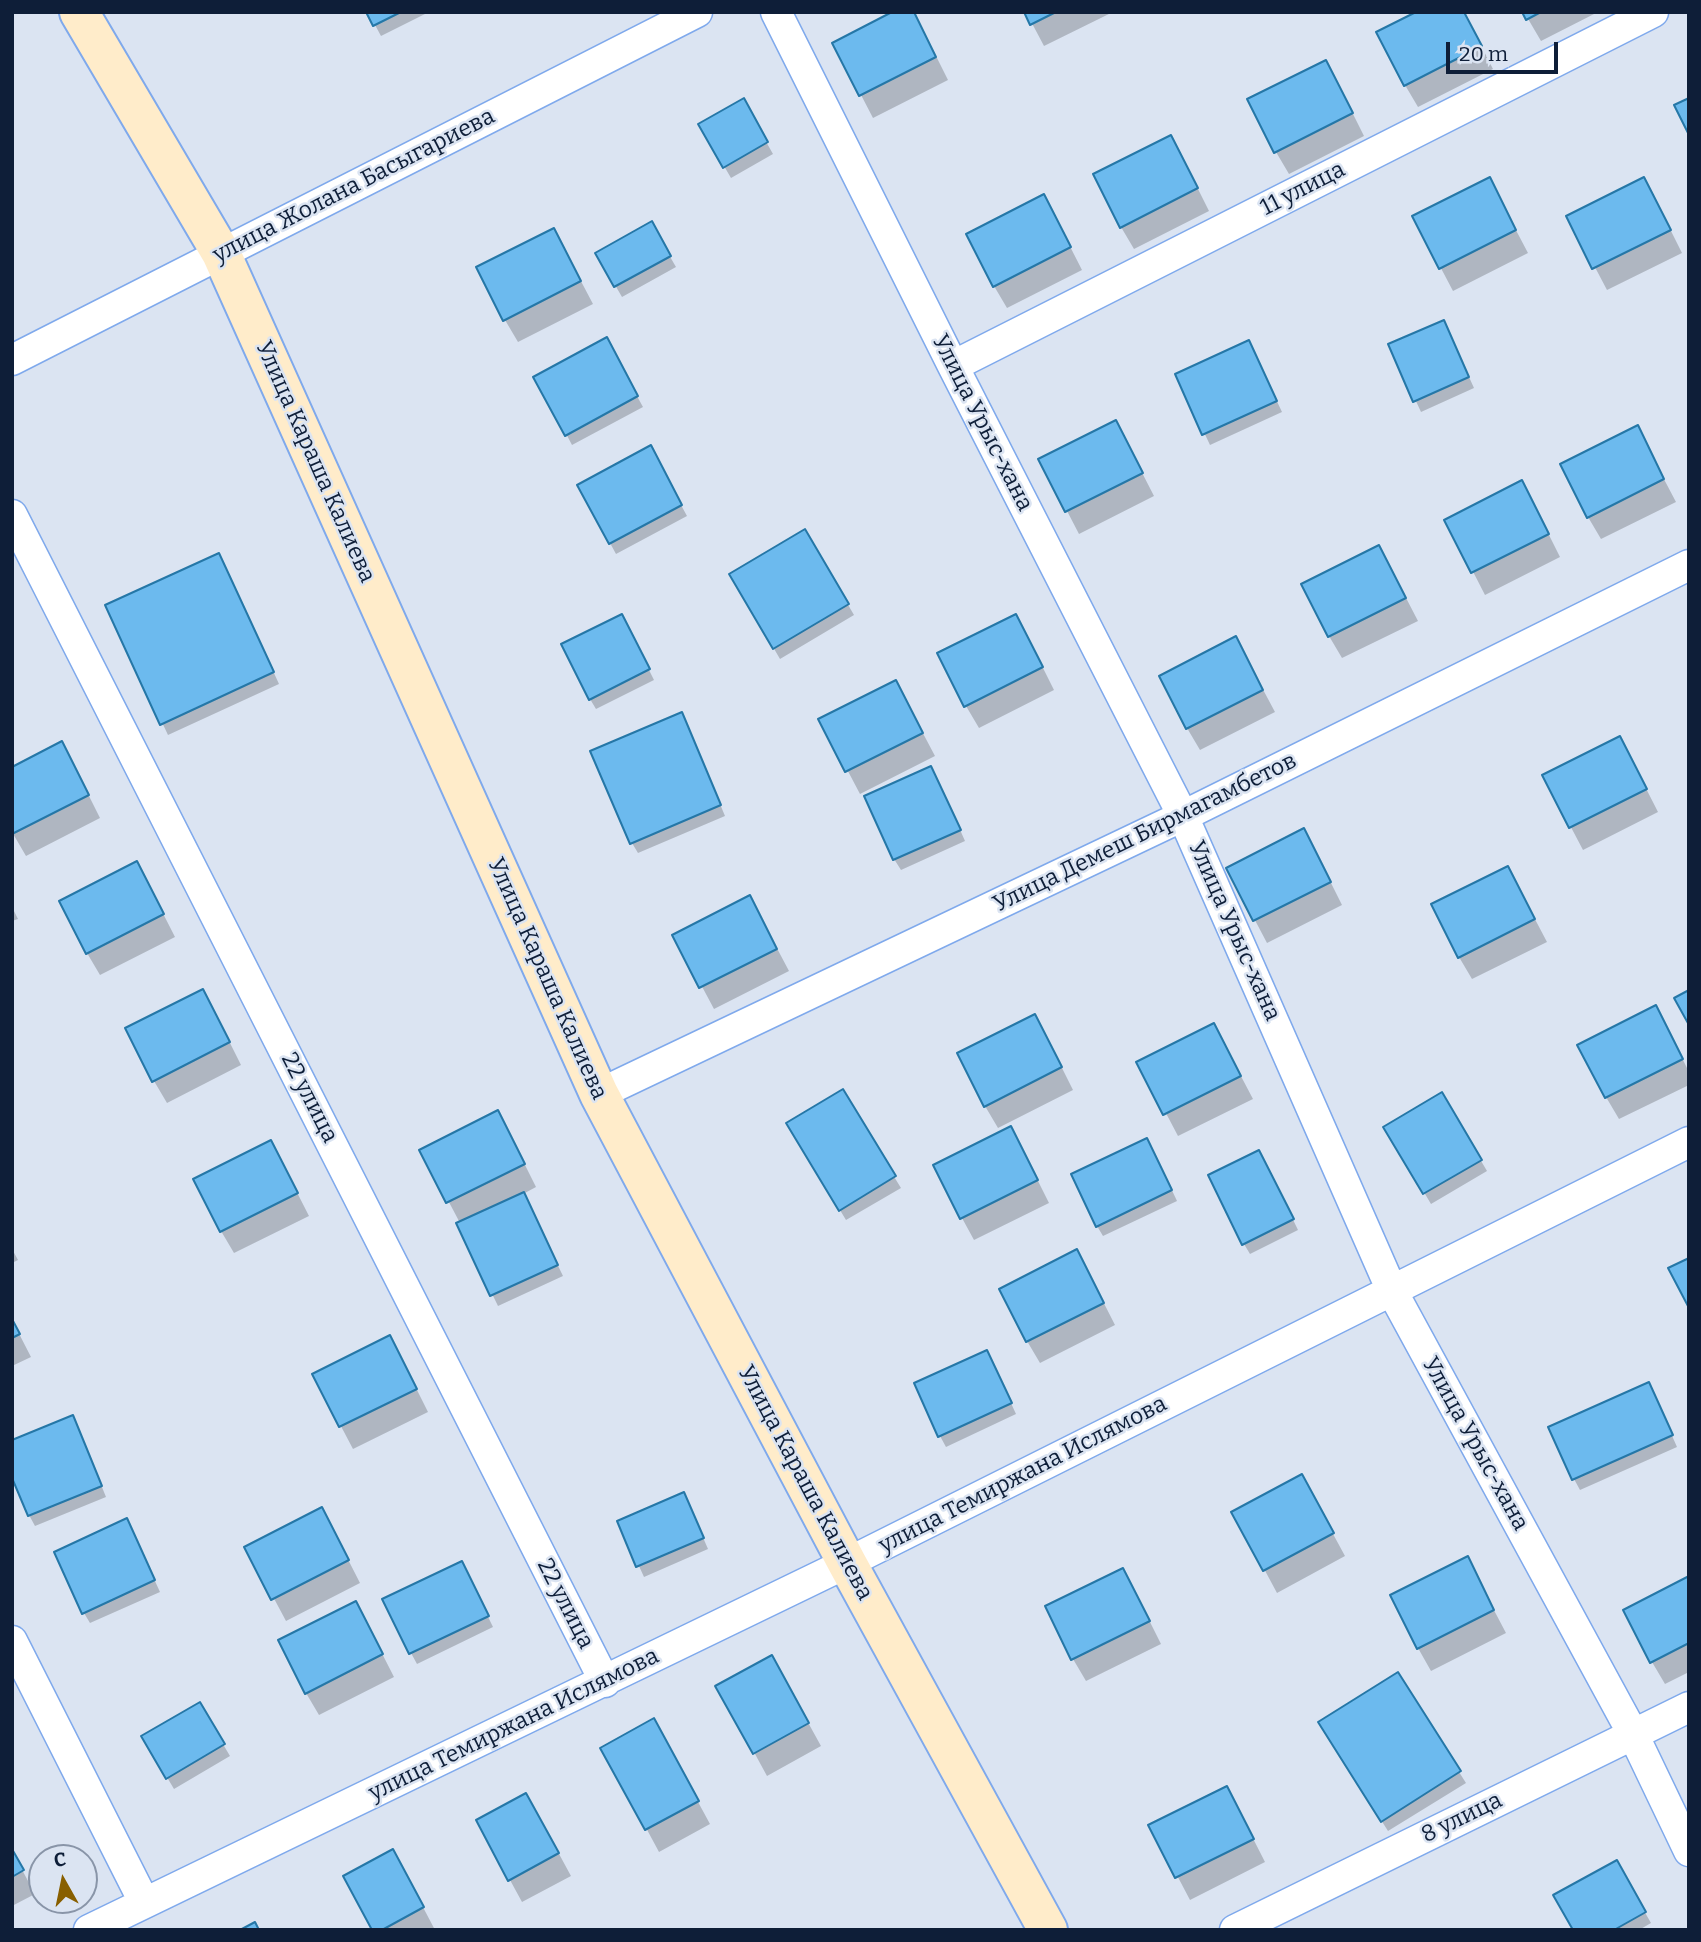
<!DOCTYPE html>
<meta charset="utf-8">
<style>
body{margin:0}
#map{position:relative;width:1701px;height:1942px;overflow:hidden;background:#dbe4f2;font-family:Bitter,serif}
canvas{display:block}
.frame{position:absolute;inset:0;border:14px solid #0e1e38;pointer-events:none}
.north{position:absolute;left:28px;top:1844px;width:70px;height:70px;box-sizing:border-box;background:#dbe4f2;border:2px solid #8995a8;border-radius:50%;rotate:351deg;font-size:19px;font-weight:700;line-height:28px;text-align:center;color:#0e1e38}
.north::after{content:'';display:block;margin:auto;width:24px;height:32px;background:#885f00;clip-path:polygon(50% 0,100% 100%,50% 72%,0 100%)}
.scale{position:absolute;left:1446px;top:42px;width:112px;height:32px;box-sizing:border-box;border:4px solid #0e1e38;border-top:0;padding-left:9px;font-size:21px;line-height:24px;white-space:nowrap;color:#0e1e38;-webkit-text-stroke:5px #dbe4f2;paint-order:stroke}
</style>
<div id="map">
<canvas width="1701" height="1942"></canvas>
<div class="frame"></div>
<div class="north">С</div>
<div class="scale">20 m</div>
</div>
<script>
const context = document.querySelector('canvas').getContext('2d');
context.lineJoin = 'round';
function fill(path, color) { context.fillStyle = color; context.fill(path, 'evenodd'); }
function trace(path, color, width, dash) { context.strokeStyle = color; context.lineWidth = width; context.lineCap = dash ? 'butt' : 'round'; context.setLineDash(dash || []); context.stroke(path); }
function write(font, color, halo, rows, align = 'center') {
  context.font = font + ' Bitter,serif'; context.lineWidth = 5; context.setLineDash([]); context.textBaseline = 'middle'; context.strokeStyle = halo; context.fillStyle = color; for (const [text, x, y, turn = 0] of rows) {
    context.save(); context.translate(x, y); context.rotate((+turn || 0) * Math.PI / 180); context.textAlign = isNaN(turn) ? turn : align; if (halo) context.strokeText(text, 0, 0); context.fillText(text, 0, 0); context.restore();
  }
}
fill(new Path2D(`
 M368,12h61l-48,24z
 M1026,12h87l-69,34z
 M1464,12l29,57 -75,38 -13,-22z
 M1524,12h74l-57,29z
 M922,28l26,52 -75,38 -39,-75z
 M1338,84l26,52 -75,38 -13,-22z
 M743,101l30,53 -42,24 -31,-53z
 M1183,159l26,52 -75,38 -13,-22z
 M1489,179l39,74 -75,38 -39,-74z
 M1656,201l26,52 -75,37 -39,-74z
 M1056,219l26,51 -75,38 -13,-22z
 M651,224l25,43 -54,30 -25,-43z
 M554,230l39,74 -75,38 -13,-22z
 M1449,333l25,55 -53,24 -31,-67z
 M606,340l37,67 -71,38 -36,-68z
 M1254,353l28,59 -72,33 -33,-70z
 M1116,422l38,74 -75,38 -39,-75z
 M1637,428l39,74 -75,37 -13,-22z
 M650,448l37,68 -71,38 -37,-68z
 M1534,505l26,52 -75,38 -38,-74z
 M805,531l49,84 -74,44 -49,-84z
 M225,566l54,118 -111,51 -61,-129z
 M1391,569l27,52 -76,37 -13,-22z
 M627,626l27,54 -58,29 -6,-10z
 M1028,638l26,52 -75,38 -13,-22z
 M1236,639l39,73 -75,38 -13,-22z
 M908,705l27,51 -75,38 -39,-74z
 M687,725l38,91 -87,37 -6,-10z
 M1632,761l26,51 -75,38 -39,-74z
 M74,766l26,52 -74,38 -14,-24z
 M937,778l28,63 -64,29 -7,-11z
 M1316,853l26,52 -75,38 -39,-74z
 M1508,868l39,74 -75,37 -13,-22z
 M149,886l26,51 -75,38 -13,-22z
 M12,907l6,12 -6,2z
 M762,920l27,51 -75,38 -39,-73z
 M215,1013l26,52 -74,38 -13,-22z
 M1214,1025l39,74 -75,37 -39,-74z
 M1668,1030l21,42v13l-70,34 -13,-22z
 M1047,1038l26,52 -75,38 -13,-22z
 M842,1092l59,96 -55,32 -58,-96z
 M1442,1095l45,76 -56,33 -46,-77z
 M510,1135l26,52 -13,7 40,82 -65,30 -40,-82 2,-1 -38,-72z
 M1153,1150l24,51 -74,35 -6,-10z
 M1023,1151l26,52 -75,37 -12,-22z
 M1265,1162l33,68 -48,24 -6,-10z
 M283,1165l26,51 -75,37 -13,-22z
 M12,1249l6,11 -6,3z
 M1089,1274l26,51 -75,38 -13,-22z
 M12,1320l19,37 -19,9z
 M402,1360l26,52 -75,37 -39,-74z
 M992,1362l24,52 -70,33 -6,-11z
 M1654,1395l23,52 -97,43 -6,-11z
 M78,1428l28,69 -71,29 -6,-11z
 M1314,1499l31,57 -68,37 -43,-80z
 M689,1505l19,44 -64,28 -25,-55z
 M132,1531l28,61 -70,31 -6,-10z
 M334,1532l26,51 -74,38 -39,-73z
 M1467,1559l39,74 -75,38 -13,-23z
 M467,1574l26,53 -76,37 -6,-11z
 M1689,1578v94l-24,12 -13,-22z
 M1135,1592l26,52 -75,37 -13,-22z
 M368,1626l26,51 -75,38 -13,-22z
 M1397,1674l69,109 -78,48 -62,-98z
 M784,1679l37,67 -54,30 -49,-90z
 M199,1704l31,52 -56,33 -31,-52z
 M666,1743l44,81 -51,28 -56,-104z
 M1239,1811l26,51 -75,38 -39,-74z
 M539,1817l32,59 -49,26 -12,-22z
 M12,1851l23,43 -23,12z
 M1616,1862l35,61 -12,7h-64z
 M405,1873l30,57h-61z`), '#0003');
const building = new Path2D(`
 M366,12h35l-28,14z
 M892,12h22l22,45 -77,39 -27,-53z
 M1024,12h32l-26,13z
 M1416,12h48l18,34 -78,40 -28,-54z
 M1522,12h19l-15,8z
 M1326,60l27,53 -79,40 -27,-54z
 M744,98l24,44 -45,26 -25,-44z
 M1689,98v37l-15,-30z
 M1171,135l27,53 -78,40 -27,-54z
 M1490,177l26,53 -77,39 -27,-53z
 M1644,177l27,53 -79,39 -26,-53z
 M1044,194l27,53 -78,40 -27,-53z
 M652,221l19,35 -57,31 -19,-34z
 M554,228l27,53 -78,40 -27,-54z
 M1444,320l25,57 -56,25 -25,-58z
 M607,337l31,59 -73,40 -32,-59z
 M1249,340l28,61 -75,34 -27,-61z
 M1116,420l27,53 -78,39 -27,-53z
 M1638,425l26,54 -77,39 -27,-54z
 M651,445l31,60 -73,39 -32,-59z
 M1522,480l27,54 -78,39 -27,-53z
 M805,529l44,75 -76,45 -44,-75z
 M1379,545l27,53 -78,39 -27,-53z
 M219,553l55,119 -114,53 -55,-120z
 M622,614l28,55 -61,31 -28,-56z
 M1016,614l27,53 -79,40 -27,-54z
 M1236,636l27,54 -77,39 -27,-53z
 M896,680l27,53 -78,39 -27,-53z
 M682,712l39,93 -91,39 -40,-93z
 M1620,736l27,53 -78,39 -27,-53z
 M62,741l27,54 -77,39v-67z
 M931,766l30,64 -68,30 -29,-64z
 M1304,828l27,54 -78,39 -27,-53z
 M137,861l27,53 -78,40 -27,-53z
 M1508,866l27,53 -77,39 -27,-54z
 M750,895l27,54 -78,39 -27,-53z
 M203,989l27,53 -78,40 -27,-54z
 M1689,990v35l-15,-27z
 M1656,1005l27,54 -78,39 -28,-53z
 M1035,1014l27,53 -78,40 -27,-54z
 M1214,1023l27,53 -78,39 -27,-53z
 M843,1089l53,87 -57,35 -53,-88z
 M1442,1092l40,68 -59,34 -40,-67z
 M498,1110l27,54 -79,39 -27,-53z
 M1011,1126l27,54 -78,39 -27,-54z
 M1147,1138l25,52 -76,37 -25,-53z
 M271,1140l27,53 -78,39 -27,-53z
 M1259,1150l35,69 -52,26 -34,-70z
 M524,1192l34,73 -68,31 -34,-73z
 M1077,1249l27,54 -78,39 -27,-53z
 M1689,1258v50l-21,-40z
 M12,1319l8,15 -8,4z
 M390,1335l27,54 -78,38 -27,-53z
 M987,1350l25,53 -74,34 -24,-54z
 M1649,1382l24,53 -101,45 -24,-53z
 M73,1415l29,71 -74,30 -16,-38v-38z
 M1302,1474l32,59 -71,38 -32,-59z
 M684,1492l20,46 -68,29 -19,-46z
 M322,1507l27,53 -78,40 -27,-53z
 M127,1518l28,62 -73,34 -28,-62z
 M1468,1556l26,54 -77,39 -27,-54z
 M462,1561l27,55 -80,38 -27,-55z
 M1123,1568l27,53 -79,39 -26,-54z
 M1689,1576v67l-39,20 -27,-53z
 M356,1601l27,53 -78,40 -27,-54z
 M772,1655l37,68 -56,31 -38,-68z
 M1398,1672l63,99 -80,51 -63,-100z
 M200,1702l25,42 -59,35 -25,-43z
 M654,1718l45,83 -54,29 -45,-82z
 M1227,1786l27,53 -79,39 -27,-53z
 M526,1793l33,60 -51,28 -32,-61z
 M12,1849l12,21 -12,7z
 M393,1849l31,58 -42,23h-10l-29,-54z
 M1617,1860l29,52 -32,18h-41l-20,-35z
 M255,1922l4,8h-19z`);
fill(building, '#6cbaee');
trace(building, '#2577a7', 2);
const street = new Path2D(`
 M776,12l177,354 230,450 209,475 241,443 56,117
 M12,360l685,-348
 M953,366l700,-354
 M12,515l593,1167
 M599,1094l584,-278 506,-251
 M12,1641l132,261
 M89,1930l758,-367 842,-421
 M1235,1930l454,-223`);
const secondary = new Path2D(`
 M79,12l142,241 378,841 248,469 201,367`);
trace(street, '#7fa9ec', 33);
trace(secondary, '#7fa9ec', 42);
trace(street, '#fff', 30);
trace(secondary, '#ffecca', 38);
write('23px', '#0e1e38', '#dbe4f2', [
 ["улица Жолана Басыгариева",354,186,-27],
 ["11 улица",1303,189,-27],
 ["Улица Урыс-хана",982,423,63],
 ["Улица Караша Калиева",315,462,66],
 ["Улица Демеш Бирмагамбетов",1145,833,-26],
 ["Улица Урыс-хана",1234,931,66],
 ["Улица Караша Калиева",547,979,66],
 ["22 улица",309,1098,63],
 ["Улица Урыс-хана",1475,1444,61],
 ["улица Темиржана Ислямова",1023,1475,-27],
 ["Улица Караша Калиева",805,1483,62],
 ["22 улица",565,1604,63],
 ["улица Темиржана Ислямова",514,1725,-26],
 ["8 улица",1462,1818,-26]
]);
</script>
